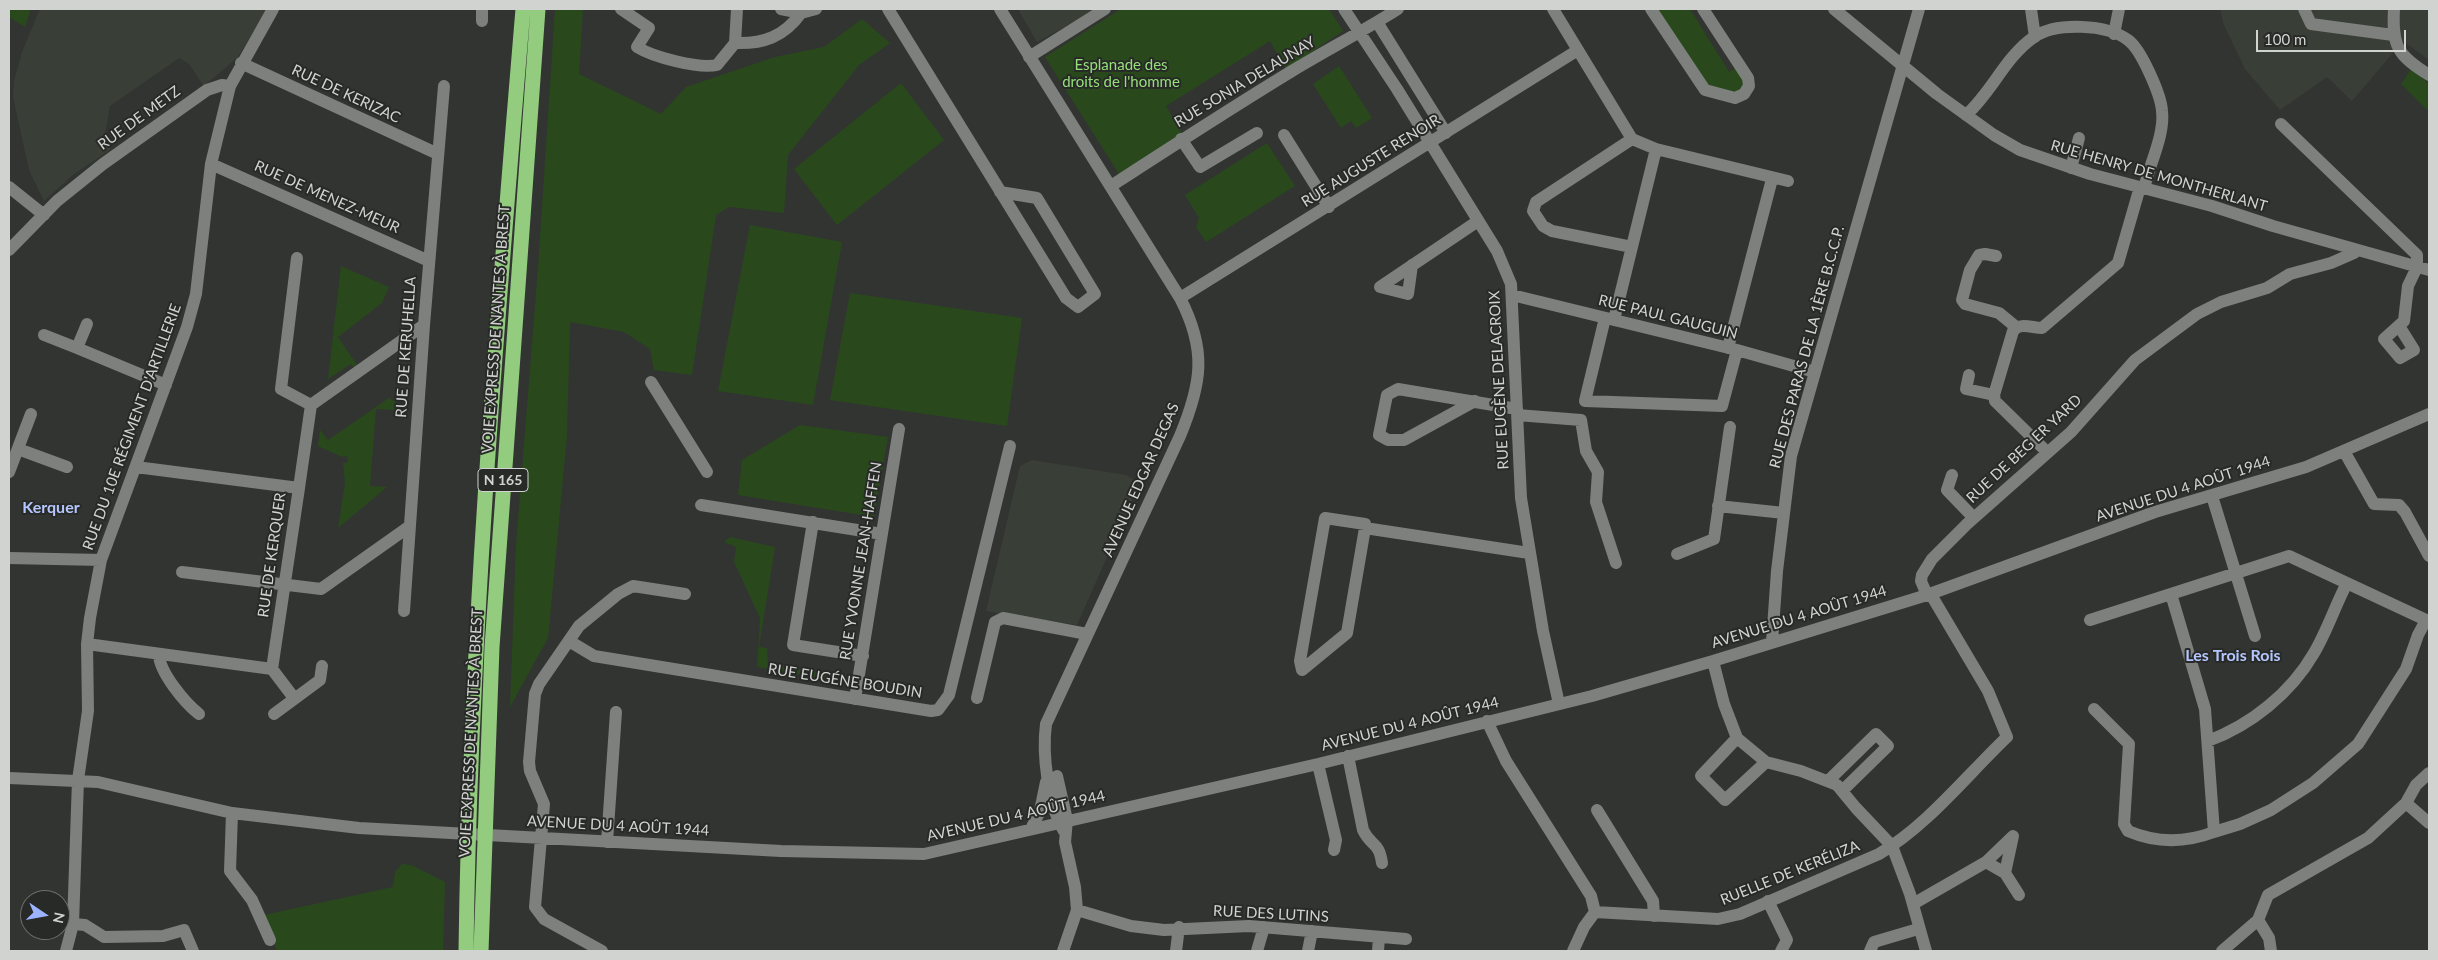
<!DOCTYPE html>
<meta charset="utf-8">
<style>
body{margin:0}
#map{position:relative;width:2438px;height:960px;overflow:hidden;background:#323431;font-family:Lato,sans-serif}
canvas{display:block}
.frame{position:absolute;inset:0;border:10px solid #d1d3d1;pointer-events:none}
.north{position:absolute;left:20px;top:890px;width:50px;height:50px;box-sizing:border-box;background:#282a27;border:1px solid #6c6e6b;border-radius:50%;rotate:102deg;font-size:14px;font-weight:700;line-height:20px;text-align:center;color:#d1d3d1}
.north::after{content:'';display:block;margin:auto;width:18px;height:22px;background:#9cb4fd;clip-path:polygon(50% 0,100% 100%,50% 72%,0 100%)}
.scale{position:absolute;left:2256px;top:30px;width:150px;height:22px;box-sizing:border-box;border:2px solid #d1d3d1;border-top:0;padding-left:6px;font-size:15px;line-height:18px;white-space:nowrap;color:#d1d3d1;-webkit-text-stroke:4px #282a27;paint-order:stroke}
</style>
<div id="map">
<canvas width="2438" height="960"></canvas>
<div class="frame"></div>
<div class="north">N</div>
<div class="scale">100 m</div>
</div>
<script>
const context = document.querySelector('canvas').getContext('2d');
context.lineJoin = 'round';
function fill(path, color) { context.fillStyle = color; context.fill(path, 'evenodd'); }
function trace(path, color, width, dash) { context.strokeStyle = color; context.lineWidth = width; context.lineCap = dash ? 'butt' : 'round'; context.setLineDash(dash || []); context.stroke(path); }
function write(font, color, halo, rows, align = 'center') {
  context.font = font + ' Lato,sans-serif'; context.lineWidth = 4; context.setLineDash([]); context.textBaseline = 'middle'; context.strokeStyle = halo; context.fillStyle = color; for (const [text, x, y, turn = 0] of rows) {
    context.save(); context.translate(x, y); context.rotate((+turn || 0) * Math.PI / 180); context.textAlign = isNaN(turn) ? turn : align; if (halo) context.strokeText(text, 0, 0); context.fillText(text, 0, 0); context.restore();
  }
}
fill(new Path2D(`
 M40,9h227l-29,48 -34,29 -15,-22 -10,-6 -69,48 -6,33 7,10 -37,25 -30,27 -15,-31 -16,-73 1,-16 8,-29z
 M1018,9h80l-61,33z
 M2220,9h209v51l-26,-19 -51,60 -25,-24 -47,33 -35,-41 -21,-44z
 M1032,460l94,15 7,4 4,10 -60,136 -91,-14 34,-145z`), '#393f37');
fill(new Path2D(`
 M9,9h22l-6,18 -16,-10z
 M555,9h28l-4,65 82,40 25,-27 89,-30 49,-10 38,-28 28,24 -31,22 -71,90 -4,58 -55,-6 -13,8 -24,160 -38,-5 -4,-21 -26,-17 -54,-10 -3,114 -19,202 -38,69 6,-162 22,-277z
 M1121,9h208l14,22 -57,38 -16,-28 -104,65 16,27 -63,41 -74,-117z
 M1655,9h35l39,63 8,-5 8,15 -9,12 -28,-6z
 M1339,66l33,52 -16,10 -5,-7 -10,7 -28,-44z
 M2411,69l18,15v28l-28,-28z
 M901,83l43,57 -107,85 -43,-56z
 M1267,143l28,43 -89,56 -10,-15 3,-9 -14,-23z
 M750,225l92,17 -29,163 -95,-14z
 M341,266l48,21 -7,16 -44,34 19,28 -4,2 -2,-3 -23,15z
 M850,293l172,25 -15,108 -177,-26z
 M389,398l6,4v8l-19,-1 -6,77 17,1 -49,41 7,-45 -2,-20 5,-1 -1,-6 -5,1 -24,-11 2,-16 8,10z
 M800,425l88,12 -14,80 -136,-22 4,-35z
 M730,537l45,10 -16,100 8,1 1,16 77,13v5l-88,-15 3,-49 -26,-56 2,-15 -12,-5z
 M402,864l9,1 34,17 -2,69h-166l-13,-36 129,-28 2,-15z`), '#29491d');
trace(new Path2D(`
 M621,9l28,19 -12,19c16,10 61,22 80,18l18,-22 2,-34
 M781,9l20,4 15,-4
 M888,9l178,289 12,9 17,-13 -58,-96 -37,-6
 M1000,9l180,289c27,52 22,85 0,138l-134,288c-4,30 2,81 18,107
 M1344,9l53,80 100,162 14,33 10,214 22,133 16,73
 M1553,9l79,130 24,10 132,32
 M1651,9l54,81 30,8 9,-4 5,-8 -1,-8 -45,-69
 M1834,9l103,85 57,41 26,15 70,24 122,32 61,20 156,44
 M2031,9l4,28
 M2304,9l7,15 82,11
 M2394,9c-2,37 3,46 35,66
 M482,21v-12
 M1377,22l69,111
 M2114,34l5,-25
 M735,43c28,1 49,-6 66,-30
 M1029,57l76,-48
 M241,63l197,91
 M1966,115c26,-23 39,-58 68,-78 22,-15 73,-13 94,3 13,9 33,55 34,71 3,24 -13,54 -18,78
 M2281,124l136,131v12l-9,19 -4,35 -20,18 16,19 14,-8 -15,-24
 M1284,135l45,72
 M1181,139l19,28 57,-34
 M211,164l218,97
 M2071,168l8,-30
 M1111,186c60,-39 120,-78 181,-115 35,-21 71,-40 106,-62
 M9,187l35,28
 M1632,247l-80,-16 -9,-5 -10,-15 3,-9 96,-63
 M9,250l48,-49 46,-37 104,-74 15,-5 8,1
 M1996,256l-11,-2 -6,1 -9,15 -8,30 3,4 34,9 17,14
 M297,258l-16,131 30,16
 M1412,265l-4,29 -28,-7 98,-66
 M1512,295l225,55 78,22
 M1180,298l398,-248
 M1605,318l-20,83 137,5 15,-56
 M1614,320l42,-171
 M44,335l33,13 10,-24
 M77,348l89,37
 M1728,348l44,-169
 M1969,375l-3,14 28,6
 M651,382l56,90
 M1475,401l-71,39h-16l-9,-5 8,-40 11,-6 119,20
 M1517,415l64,5 5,31 12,21 -2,30 20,61
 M18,449l49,18
 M2344,451l30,53 25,1 6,7 24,44
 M2047,452l-52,-51 -1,-6 19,-64c7,-9 19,-3 29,-3l76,-65 22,-76
 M9,472l22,-58
 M1952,475l-5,15 27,28
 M299,488l12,-83 113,-80
 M2212,496l43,140
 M701,505l181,29
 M1718,506l66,7
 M1325,518l40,6v4l-18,105 -45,37 -2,-9z
 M813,522l-20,123 70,11
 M1365,528l164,25
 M1677,554l37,-15 16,-112
 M9,558l92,2
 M182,572l139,17 89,-63
 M1927,595l-6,-14 1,-6 10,-16 35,-35 104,-92 64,-72 62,-46 24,-12 46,-14 23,-14 41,-11 23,-10 3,-3
 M404,611l20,-286 20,-239
 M2090,620l199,-64 137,64 -8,15 -12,34 -48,75 -45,39 -42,27 -31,14 -26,8 -9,-123 -34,-115
 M569,641l25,15 337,55 7,-1 11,-15 61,-249
 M1772,642l5,-71 14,-115 128,-447
 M87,644l185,25 27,-181 -163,-21
 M159,654c0,18 26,49 40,60
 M1713,661l11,43 13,34 29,24 35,9 36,14 19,23 36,38 18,48 16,57
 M272,669l22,29
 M977,698l18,-76 8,-4 84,16
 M855,699l44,-270
 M2094,709l35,35 -5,80 4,7c28,12 57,12 86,1
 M274,714l46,-34 2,-14
 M1487,721l19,40 85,135 4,16
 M1737,738l-36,38 24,24 41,-38
 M2208,741c43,-16 83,-48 106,-88 13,-22 21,-47 33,-70
 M1348,756l15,74c8,17 16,11 19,33
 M1318,764l18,76 -2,10
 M1057,776l10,44 -2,22 10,45 2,23 -14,41
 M9,778l89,4 134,31 127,15 422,23 143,3 394,-90 274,-68 121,-35 214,-66 228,-83 151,-45 123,-53
 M1828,781l48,-47 12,12 -46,45
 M2406,803l23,20
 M1597,810l56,91 1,15
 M232,813l-2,58 22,29 18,40
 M1031,829l9,-18 6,-29
 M607,842l9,-130
 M2005,873l8,-37 -27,26 19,11 14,22
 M1768,901l19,39 -6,11
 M1913,904l73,-42
 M1077,910l54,16 33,4 85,-4 157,13
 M1595,912l123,7 22,-5 139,-60c49,-29 87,-78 128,-117l-19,-46 -58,-98
 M2258,920l11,18 2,13
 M73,924l12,1 19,12 59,-1 21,-6 9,21
 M66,951l7,-27 5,-144 10,-69 -1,-67 3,-26 11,-58 86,-233 9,-33 15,-130 19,-78 43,-77
 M602,951l-58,-32 -9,-12 9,-103 -14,-33 -1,-9 6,-68 4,-10 40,-58 39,-32 15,-8 52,8
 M1176,951l3,-24
 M1257,951l7,-24
 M1308,951l4,-20
 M1378,951l1,-14
 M1573,951l11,-24 11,-15
 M1870,951l4,-9 44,-13
 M2222,951l36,-31 10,-25 100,-57 38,-35 10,-18 13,-12`), '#7d807c', 12);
trace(new Path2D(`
 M466,951c4,-314 31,-629 57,-942
 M481,951l11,-304 46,-638`), '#93cc7f', 15);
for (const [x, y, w] of [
 [503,480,50]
]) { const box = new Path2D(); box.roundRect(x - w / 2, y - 11.5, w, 23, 4); context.fillStyle = '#282a27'; context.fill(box); trace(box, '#d1d3d1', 1); }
write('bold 14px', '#d1d3d1', null, [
 ["N 165",503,480]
]);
write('15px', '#95df7a', '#282a27', [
 ["Esplanade des",1121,65],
 ["droits de l'homme",1121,82]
]);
write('15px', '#d1d3d1', '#282a27', [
 ["RUE SONIA DELAUNAY",1245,82,-31],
 ["RUE DE KERIZAC",346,94,25],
 ["RUE DE METZ",139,118,-36],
 ["RUE AUGUSTE RENOIR",1371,161,-32],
 ["RUE HENRY DE MONTHERLANT",2159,176,16],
 ["RUE DE MENEZ-MEUR",327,197,24],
 ["RUE PAUL GAUGUIN",1668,317,14],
 ["VOIE EXPRESS DE NANTES À BREST",496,329,-86],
 ["RUE DE KERUHELLA",406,347,-86],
 ["RUE DES PARAS DE LA 1ÈRE B.C.C.P.",1807,347,-75],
 ["RUE EUGÈNE DELACROIX",1499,380,-93],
 ["RUE DU 10E RÉGIMENT D'ARTILLERIE",132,427,-70],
 ["RUE DE BEG ER YARD",2024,449,-43],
 ["AVENUE EDGAR DEGAS",1141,480,-66],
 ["AVENUE DU 4 AOÛT 1944",2183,489,-18],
 ["RUE DE KERQUER",272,555,-82],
 ["RUE YVONNE JEAN-HAFFEN",861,561,-81],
 ["AVENUE DU 4 AOÛT 1944",1799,617,-17],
 ["RUE EUGÉNE BOUDIN",845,681,9],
 ["AVENUE DU 4 AOÛT 1944",1410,724,-14],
 ["VOIE EXPRESS DE NANTES À BREST",471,733,-87],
 ["AVENUE DU 4 AOÛT 1944",1016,816,-13],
 ["AVENUE DU 4 AOÛT 1944",618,826,3],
 ["RUELLE DE KERÉLIZA",1790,873,-22],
 ["RUE DES LUTINS",1271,914,3]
]);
write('bold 16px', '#b4c6fd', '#282a27', [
 ["Kerquer",51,508],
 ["Les Trois Rois",2233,656]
]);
</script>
